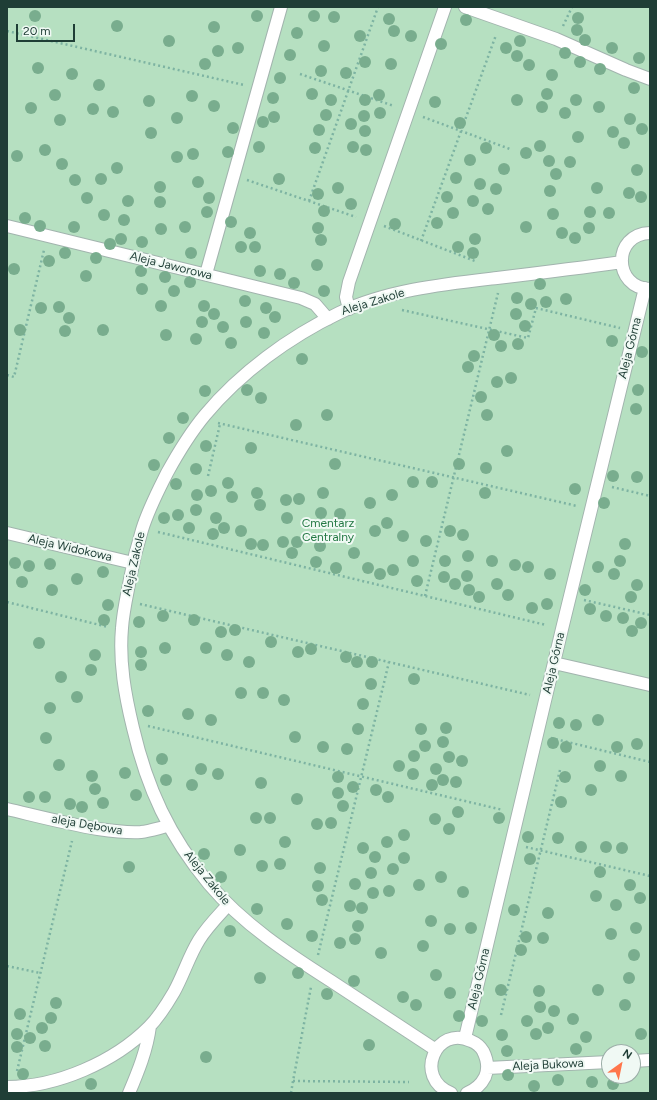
<!DOCTYPE html>
<meta charset="utf-8">
<style>
body{margin:0}
#map{position:relative;width:657px;height:1100px;overflow:hidden;background:#e0ece7;font-family:Figtree,sans-serif}
canvas{display:block}
.frame{position:absolute;inset:0;border:8px solid #1f3e36;pointer-events:none}
.north{position:absolute;left:601px;top:1044px;width:40px;height:40px;box-sizing:border-box;background:#f0f9f4;border:1px solid #9caea8;border-radius:50%;rotate:33deg;font-size:11px;font-weight:700;line-height:16px;text-align:center;color:#1f3e36}
.north::after{content:'';display:block;margin:auto;width:14px;height:18px;background:#ff764b;clip-path:polygon(50% 0,100% 100%,50% 72%,0 100%)}
.scale{position:absolute;left:16px;top:24px;width:59px;height:18px;box-sizing:border-box;border:2px solid #1f3e36;border-top:0;padding-left:5px;font-size:12px;line-height:14px;white-space:nowrap;color:#1f3e36;-webkit-text-stroke:3px #f0f9f4;paint-order:stroke}
</style>
<div id="map">
<canvas width="657" height="1100"></canvas>
<div class="frame"></div>
<div class="north">N</div>
<div class="scale">20 m</div>
</div>
<script>
const context = document.querySelector('canvas').getContext('2d');
context.lineJoin = 'round';
function fill(path, color) { context.fillStyle = color; context.fill(path, 'evenodd'); }
function trace(path, color, width, dash) { context.strokeStyle = color; context.lineWidth = width; context.lineCap = dash ? 'butt' : 'round'; context.setLineDash(dash || []); context.stroke(path); }
function write(font, color, halo, rows, align = 'center') {
  context.font = font + ' Figtree,sans-serif'; context.lineWidth = 4; context.setLineDash([]); context.textBaseline = 'middle'; context.strokeStyle = halo; context.fillStyle = color; for (const [text, x, y, turn = 0] of rows) {
    context.save(); context.translate(x, y); context.rotate((+turn || 0) * Math.PI / 180); context.textAlign = isNaN(turn) ? turn : align; if (halo) context.strokeText(text, 0, 0); context.fillText(text, 0, 0); context.restore();
  }
}
fill(new Path2D(`
 M7,7h643v1086h-643zM609,1052h24v24h-24z`), '#b6e0c1');
const street = new Path2D(`
 M465,7l91,32 70,31 24,9
 M7,226l294,72 14,6 13,15
 M650,233c-38,1 -37,55 0,56
 M206,274l75,-267
 M349,309l-3,-12 3,-15 96,-275
 M7,533l126,30
 M554,663l96,22
 M7,809c30,7 60,15 91,20 14,2 28,4 43,3 9,-1 18,-4 27,-6
 M465,1038l97,-409 83,-341
 M436,1050c-35,-23 -70,-46 -105,-69 -44,-28 -88,-57 -122,-97 -40,-48 -62,-96 -76,-156 -8,-33 -14,-66 -11,-100 1,-16 5,-33 8,-49 3,-17 7,-33 12,-49 6,-20 16,-39 25,-57 11,-20 23,-40 38,-58 35,-42 84,-78 134,-102 48,-23 106,-29 158,-35 42,-5 83,-10 125,-16
 M633,1061l17,-1
 M487,1068l122,-6
 M7,1087c50,0 107,-25 142,-60 10,-10 18,-23 25,-35 9,-16 15,-36 25,-52 8,-13 19,-24 29,-35
 M129,1093c9,-21 18,-43 21,-67
 M451,1093c-38,-15 -15,-69 20,-52 5,2 9,5 12,10 4,8 6,17 2,26 -4,8 -10,13 -18,16`);
trace(street, '#a2b4ae', 14);
trace(new Path2D(`
 M563,26l9,-19
 M7,31l237,54
 M300,74l94,32
 M423,117l87,32
 M247,180l109,37
 M309,201l69,-194
 M384,226l91,35
 M421,241l75,-206
 M402,310l126,28 8,-30 84,20
 M7,375l7,2 30,-127
 M218,423l359,83
 M208,476l12,-52
 M612,487l38,9
 M158,532l388,93
 M425,596l73,-303
 M584,600l66,15
 M7,602l101,25
 M140,604l390,91
 M148,726l355,84
 M551,738l99,24
 M526,847l124,29
 M318,955l71,-293
 M7,966l33,7
 M501,1015l59,-245
 M17,1071l55,-230
 M293,1081l116,1
 M291,1093l2,-12 18,-94`), '#7db3a2', 2.5, [2, 3]);
trace(street, '#fff', 12);
context.fillStyle = '#79ad8e';
for (const [x, y] of [
 [35,16],
 [257,16],
 [314,16],
 [334,17],
 [578,18],
 [389,19],
 [466,20],
 [117,26],
 [214,27],
 [577,30],
 [394,31],
 [297,33],
 [360,36],
 [411,36],
 [585,40],
 [169,41],
 [520,41],
 [441,44],
 [324,46],
 [238,48],
 [506,48],
 [612,48],
 [218,51],
 [565,53],
 [290,55],
 [517,56],
 [639,58],
 [365,62],
 [580,62],
 [205,64],
 [391,64],
 [529,65],
 [38,68],
 [600,69],
 [321,71],
 [346,73],
 [72,74],
 [552,75],
 [280,78],
 [99,85],
 [634,88],
 [312,94],
 [547,94],
 [55,95],
 [379,95],
 [192,96],
 [273,98],
 [331,100],
 [365,100],
 [517,100],
 [576,100],
 [149,101],
 [435,102],
 [214,106],
 [542,107],
 [599,107],
 [31,108],
 [93,109],
 [113,112],
 [380,113],
 [565,113],
 [326,115],
 [364,116],
 [274,117],
 [177,118],
 [630,119],
 [60,120],
 [263,122],
 [460,123],
 [351,124],
 [233,128],
 [642,129],
 [319,130],
 [365,131],
 [613,132],
 [151,133],
 [578,137],
 [624,143],
 [540,146],
 [259,147],
 [353,147],
 [315,148],
 [486,148],
 [45,150],
 [366,150],
 [228,152],
 [526,153],
 [193,154],
 [17,156],
 [177,157],
 [470,160],
 [549,161],
 [570,162],
 [62,164],
 [117,168],
 [504,169],
 [637,170],
 [556,174],
 [456,178],
 [101,179],
 [279,179],
 [75,180],
 [198,182],
 [480,184],
 [160,187],
 [338,188],
 [597,188],
 [496,189],
 [550,191],
 [629,193],
 [318,194],
 [447,197],
 [641,197],
 [87,198],
 [209,198],
 [128,201],
 [473,201],
 [160,202],
 [351,204],
 [488,209],
 [324,211],
 [207,212],
 [590,212],
 [453,213],
 [609,213],
 [553,214],
 [104,215],
 [25,218],
 [124,220],
 [231,222],
 [437,223],
 [395,224],
 [40,226],
 [74,227],
 [185,227],
 [526,227],
 [318,228],
 [589,228],
 [161,229],
 [250,233],
 [562,233],
 [575,238],
 [121,239],
 [475,239],
 [321,240],
 [142,242],
 [110,244],
 [241,247],
 [255,247],
 [458,247],
 [65,253],
 [191,253],
 [473,253],
 [96,258],
 [49,261],
 [317,265],
 [14,269],
 [141,271],
 [260,271],
 [280,274],
 [86,276],
 [165,277],
 [190,282],
 [294,283],
 [540,284],
 [142,289],
 [174,291],
 [324,291],
 [517,298],
 [566,299],
 [245,301],
 [546,302],
 [531,304],
 [161,306],
 [204,306],
 [59,307],
 [41,308],
 [266,308],
 [214,314],
 [516,314],
 [275,317],
 [69,318],
 [202,322],
 [246,322],
 [525,326],
 [223,327],
 [20,330],
 [103,330],
 [65,331],
 [264,333],
 [166,335],
 [494,335],
 [196,339],
 [612,341],
 [231,343],
 [518,344],
 [501,346],
 [642,352],
 [474,356],
 [302,359],
 [468,367],
 [511,378],
 [497,382],
 [247,390],
 [638,390],
 [205,391],
 [481,397],
 [261,398],
 [636,409],
 [327,415],
 [487,415],
 [183,418],
 [296,425],
 [169,438],
 [206,446],
 [251,448],
 [507,451],
 [335,464],
 [459,464],
 [154,465],
 [486,468],
 [196,469],
 [613,476],
 [637,477],
 [413,482],
 [432,482],
 [228,483],
 [176,484],
 [575,489],
 [211,491],
 [257,493],
 [323,493],
 [485,493],
 [197,495],
 [392,495],
 [232,497],
 [299,499],
 [286,500],
 [370,503],
 [604,503],
 [260,505],
 [196,510],
 [321,513],
 [340,514],
 [178,515],
 [164,518],
 [216,518],
 [287,518],
 [387,523],
 [189,528],
 [224,528],
 [241,531],
 [375,531],
 [450,531],
 [213,534],
 [463,535],
 [403,536],
 [426,541],
 [283,542],
 [297,542],
 [251,544],
 [625,544],
 [263,545],
 [320,546],
 [292,553],
 [354,553],
 [468,556],
 [413,561],
 [445,561],
 [492,561],
 [620,561],
 [316,562],
 [15,563],
 [50,564],
 [515,565],
 [29,566],
 [528,567],
 [598,567],
 [336,568],
 [368,568],
 [393,570],
 [103,572],
 [380,574],
 [550,574],
 [614,574],
 [467,576],
 [444,577],
 [77,579],
 [417,581],
 [22,582],
 [455,584],
 [497,584],
 [637,585],
 [52,590],
 [469,590],
 [585,590],
 [508,595],
 [479,597],
 [631,597],
 [547,604],
 [108,605],
 [532,608],
 [590,609],
 [163,616],
 [606,616],
 [623,618],
 [104,620],
 [194,620],
 [139,622],
 [641,623],
 [235,630],
 [632,631],
 [221,632],
 [271,642],
 [39,643],
 [165,648],
 [206,648],
 [311,649],
 [141,652],
 [298,652],
 [95,655],
 [227,655],
 [346,657],
 [249,662],
 [357,662],
 [372,662],
 [141,665],
 [91,670],
 [61,677],
 [414,679],
 [371,684],
 [241,693],
 [263,693],
 [77,697],
 [284,700],
 [363,704],
 [50,708],
 [148,711],
 [188,714],
 [211,720],
 [598,720],
 [559,723],
 [576,725],
 [446,728],
 [358,729],
 [421,729],
 [295,737],
 [46,738],
 [443,742],
 [553,743],
 [637,744],
 [425,746],
 [323,747],
 [566,747],
 [617,747],
 [347,749],
 [414,756],
 [449,757],
 [162,759],
 [462,761],
 [59,765],
 [399,766],
 [600,766],
 [201,769],
 [436,769],
 [125,773],
 [218,774],
 [413,774],
 [92,776],
 [621,776],
 [338,777],
 [565,777],
 [166,780],
 [443,780],
 [456,782],
 [261,783],
 [192,785],
 [432,785],
 [353,787],
 [95,789],
 [376,790],
 [591,790],
 [338,793],
 [136,795],
 [29,797],
 [45,797],
 [388,797],
 [297,799],
 [561,802],
 [103,803],
 [70,804],
 [343,806],
 [82,807],
 [458,812],
 [256,818],
 [270,818],
 [499,818],
 [435,819],
 [331,823],
 [317,824],
 [449,829],
 [404,835],
 [528,837],
 [558,838],
 [285,842],
 [387,842],
 [581,847],
 [606,847],
 [363,848],
 [622,848],
 [240,850],
 [204,854],
 [375,857],
 [404,858],
 [530,859],
 [280,864],
 [262,866],
 [129,867],
 [320,868],
 [393,869],
 [600,872],
 [371,873],
 [221,877],
 [441,877],
 [355,884],
 [419,885],
 [630,885],
 [318,886],
 [389,891],
 [463,892],
 [373,893],
 [596,896],
 [640,898],
 [322,900],
 [616,905],
 [350,906],
 [362,908],
 [257,909],
 [514,910],
 [548,913],
 [431,921],
 [287,924],
 [358,926],
 [471,928],
 [636,928],
 [450,929],
 [230,931],
 [611,934],
 [312,936],
 [526,937],
 [543,938],
 [355,939],
 [340,943],
 [423,946],
 [521,950],
 [381,953],
 [634,955],
 [298,973],
 [436,975],
 [260,978],
 [629,978],
 [354,981],
 [501,990],
 [598,990],
 [539,991],
 [450,993],
 [327,994],
 [403,997],
 [56,1003],
 [416,1005],
 [625,1005],
 [540,1007],
 [554,1011],
 [20,1014],
 [459,1016],
 [51,1018],
 [573,1019],
 [482,1021],
 [527,1021],
 [42,1028],
 [548,1028],
 [17,1034],
 [536,1034],
 [641,1034],
 [502,1035],
 [586,1037],
 [30,1038],
 [369,1045],
 [45,1046],
 [17,1047],
 [576,1049],
 [507,1051],
 [206,1057],
 [23,1074],
 [508,1075],
 [558,1080],
 [592,1082],
 [91,1084],
 [613,1084],
 [534,1086]
]) { context.beginPath(); context.arc(x, y, 6, 0, 2 * Math.PI); context.fill(); }
write('12px', '#1f3e36', '#f0f9f4', [
 ["Aleja Jaworowa",171,266,14],
 ["Aleja Zakole",373,302,-17],
 ["Aleja Górna",630,348,-76],
 ["Aleja Widokowa",70,548,13],
 ["Aleja Zakole",134,564,-77],
 ["Aleja Górna",554,663,-77],
 ["aleja Dębowa",87,825,10],
 ["Aleja Zakole",207,878,51],
 ["Aleja Górna",479,979,-77],
 ["Aleja Bukowa",548,1065,-3]
]);
write('12px', '#257945', '#f0f9f4', [
 ["Cmentarz",328,523],
 ["Centralny",328,537]
]);
</script>
